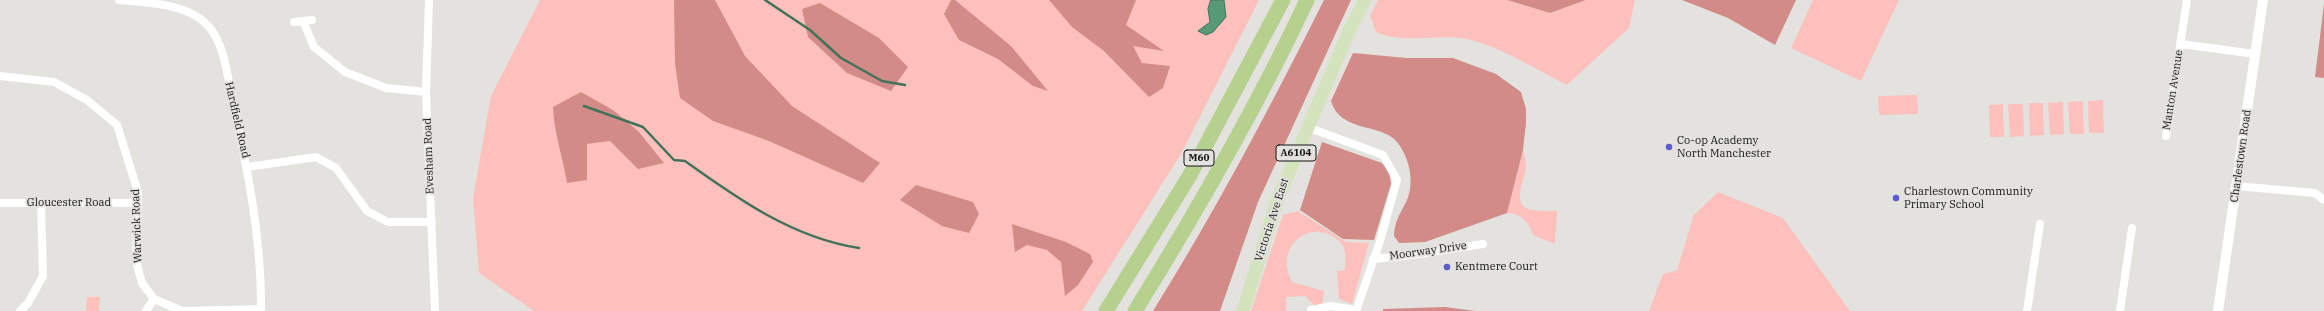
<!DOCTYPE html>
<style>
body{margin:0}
canvas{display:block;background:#e3e2df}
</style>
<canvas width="2324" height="311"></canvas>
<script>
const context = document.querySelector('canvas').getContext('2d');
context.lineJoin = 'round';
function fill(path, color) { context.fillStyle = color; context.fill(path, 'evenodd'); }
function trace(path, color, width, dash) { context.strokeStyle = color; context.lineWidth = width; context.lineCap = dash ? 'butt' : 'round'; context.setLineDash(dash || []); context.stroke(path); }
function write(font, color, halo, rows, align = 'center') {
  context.font = font + ' "IBM Plex Serif",serif'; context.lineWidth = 3.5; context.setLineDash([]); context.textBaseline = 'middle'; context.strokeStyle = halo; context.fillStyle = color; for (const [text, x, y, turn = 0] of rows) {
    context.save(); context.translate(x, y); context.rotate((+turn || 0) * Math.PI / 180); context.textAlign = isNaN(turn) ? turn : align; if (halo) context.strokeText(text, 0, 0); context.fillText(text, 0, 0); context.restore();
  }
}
fill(new Path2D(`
 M540,0h719l-78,154 -99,157h-548l-55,-38 -6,-75 18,-102z
 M1378,0h129l43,13 36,-13h49l-6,28 -62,57c-32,-16 -66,-38 -100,-46 -31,-6 -61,6 -91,-7l-6,-16z
 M1813,0h86l-38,81 -70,-33z
 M1917,95l1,19 -39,1 -1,-19z
 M2103,100l1,33h-15l-1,-32z
 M2083,101l1,33h-14l-2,-32z
 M2063,102l1,32 -14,1 -2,-32z
 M2029,103h14l1,32 -14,1z
 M2003,104l1,33h-14l-1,-32z
 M2008,104h15l1,32 -14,1z
 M1523,150c1,5 3,11 3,16 0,12 -17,40 6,44 8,1 17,1 25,1l-2,33 -22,-9c-4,-13 -12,-22 -26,-22z
 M1718,192l65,26 67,93h-201l14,-37 14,-4 17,-55z
 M1298,211l48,31 23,1 -17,61 -13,-5 -2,-28 8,-1c0,-8 2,-20 -4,-27 -26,-28 -69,1 -49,39l32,9 -2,14h-8l-9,-9 -19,1v14h-35l32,-96z
 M87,297h13l-1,14h-13z`), '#fec0bc');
fill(new Path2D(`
 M674,0h41l30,56 47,50 88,57 -17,20 -94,-42 -56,-20 -33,-23 -5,-34z
 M951,0h4l56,46 37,45 -15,-5 -35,-27 -39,-19 -15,-26z
 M1049,0h87l-10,25 38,26 -31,-5 9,17 28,3 -7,22 -14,9 -45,-46 -32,-24z
 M1324,0h27l-93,202 -38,109h-67c63,-101 118,-205 171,-311z
 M1507,0h79l-36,13z
 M1682,0h114l-21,45 -47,-27z
 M820,3l59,35 29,29 -17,24 -44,-18 -39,-36 -6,-28z
 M2324,4v74l-9,-1z
 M1353,53l53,5h47l43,16 25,18 5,17v14l-3,27 -16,63 -82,29 -26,1 -5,-7c0,-14 7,-24 13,-36 8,-19 2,-43 -10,-58 -15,-19 -57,-9 -66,-41z
 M581,92l32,18 26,22 25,31 -26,6 -28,-28 -23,3v36l-20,3c-4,-25 -13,-50 -14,-76z
 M1322,142l60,21 7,9 2,12 -17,56 -31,-1 -43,-29z
 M916,185l57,17 6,12 -10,19 -27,-7 -42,-26z
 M1012,224l54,18 24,12 3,8 -15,23 -13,11 -4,-34 -14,-12 -20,-5 -12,7z
 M1445,307l30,4h-92v-2z`), '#d28b87');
const water = new Path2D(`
 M1211,0h13l2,17 -13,15 -7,3 -8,-4 12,-9 -2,-13z`);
fill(water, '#569a77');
trace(water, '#427259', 1);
trace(new Path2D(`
 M765,0l45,30 31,28 41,23 23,4
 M584,106l59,21 31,33 11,1c53,38 108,77 174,87`), '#427259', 2.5);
trace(new Path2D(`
 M119,0c29,3 71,3 91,28 15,19 17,47 22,69 15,70 30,142 29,214
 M429,0l-3,92 9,219
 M303,21l11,26 31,25 41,16 40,4
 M294,22l18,-2
 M2181,44l74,10
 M0,76l54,6 33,18 30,25 21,67 -2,69 6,22 12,16 28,12 79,-2
 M1307,127l76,28 14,25 -17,61 -24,70
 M2166,136l21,-136
 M248,167l68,-10 20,11 31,43 21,11h44
 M2236,186l79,7 9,7
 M0,203h138
 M1373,259l40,-4 70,-11
 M1311,310l20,-4 25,4
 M20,311l8,-8 15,-27 -2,-74
 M146,311l8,-12
 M2027,311l13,-87
 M2120,311l12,-83`), '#fff', 8);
trace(new Path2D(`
 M2218,311l45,-311`), '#fff', 10);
trace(new Path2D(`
 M1243,311l35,-113 71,-167 16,-31`), '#d3e3bb', 13);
trace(new Path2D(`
 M1106,311l84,-136 93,-175
 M1135,311c62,-100 122,-204 172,-311`), '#b6d08e', 15);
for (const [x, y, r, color] of [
 [1669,147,4,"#5c5bd3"],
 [1896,198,4,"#5c5bd3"],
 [1447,267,4,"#5c5bd3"]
]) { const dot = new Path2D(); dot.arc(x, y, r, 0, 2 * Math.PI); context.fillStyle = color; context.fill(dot); trace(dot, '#e3e2df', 1.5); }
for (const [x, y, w] of [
 [1296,153,40],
 [1199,158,30]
]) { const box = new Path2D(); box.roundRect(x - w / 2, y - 8, w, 16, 3); context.fillStyle = '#e3e2df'; context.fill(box); trace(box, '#151514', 1); }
write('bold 10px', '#151514', null, [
 ["A6104",1296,153],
 ["M60",1199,158]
]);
write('11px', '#151514', '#e3e2df', [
 ["Manton Avenue",2173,90,-81],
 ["Hardfield Road",237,120,77],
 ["Evesham Road",429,156,-92],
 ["Charlestown Road",2241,156,-82],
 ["Gloucester Road",69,203],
 ["Victoria Ave East",1272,220,-72],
 ["Warwick Road",137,226,-92],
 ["Moorway Drive",1428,251,-8]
]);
write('11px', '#151514', '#e3e2df', [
 ["Co-op Academy",1677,141],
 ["North Manchester",1677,154],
 ["Charlestown Community",1904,192],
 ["Primary School",1904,205],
 ["Kentmere Court",1455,267]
], 'left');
</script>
